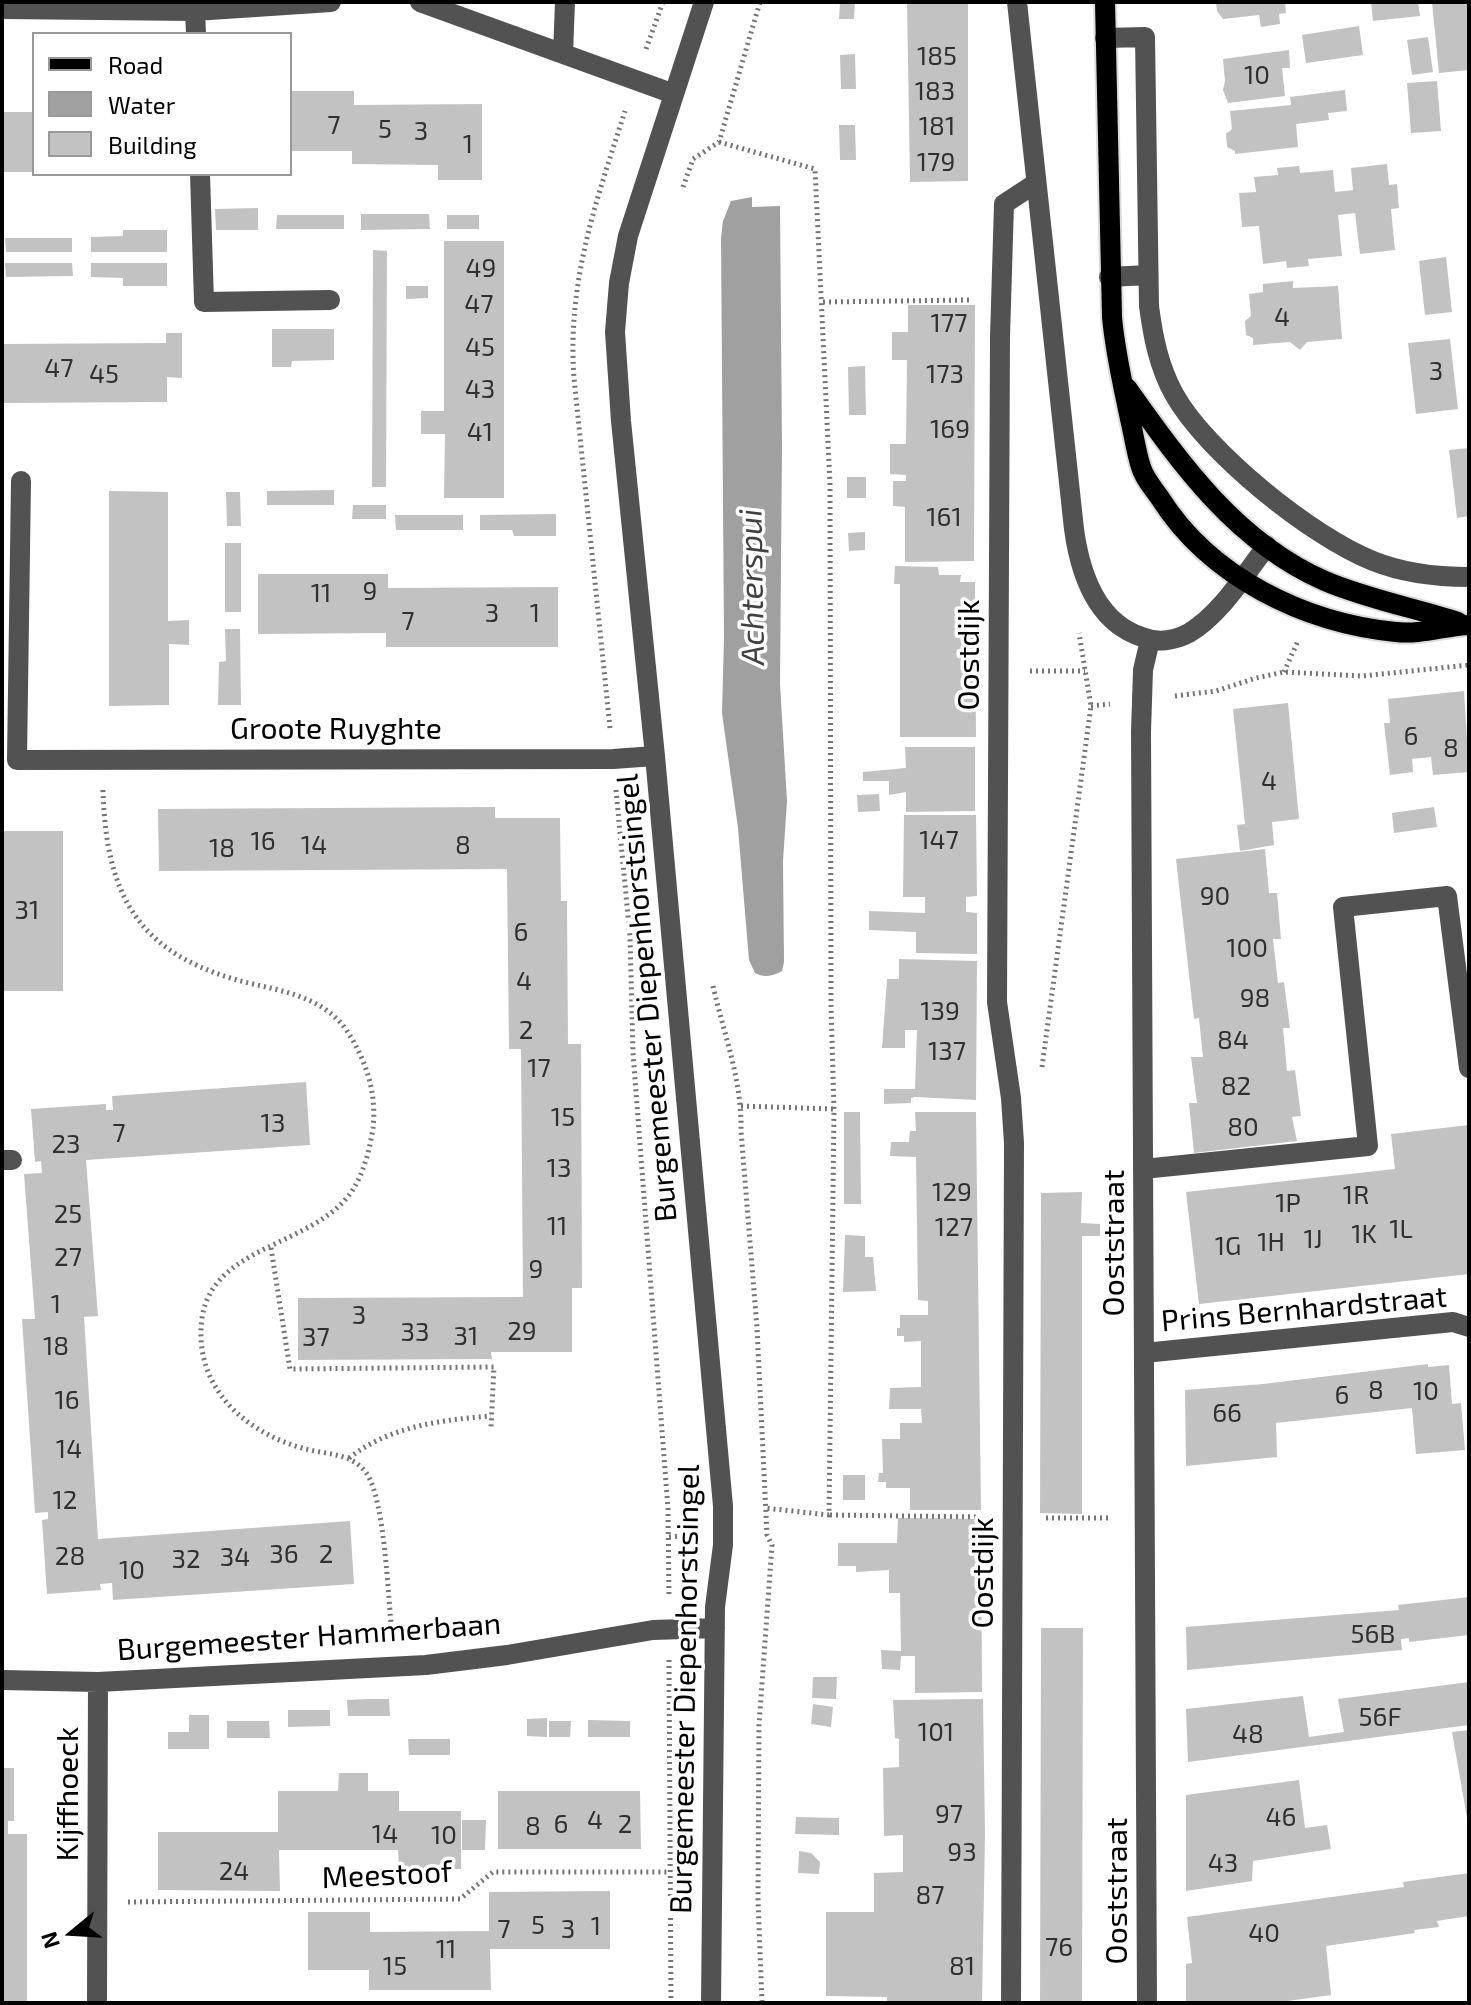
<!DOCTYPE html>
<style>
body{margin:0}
#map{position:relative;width:1471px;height:2005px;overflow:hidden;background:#fff;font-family:"Exo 2",sans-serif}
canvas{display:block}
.frame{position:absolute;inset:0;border:4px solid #000;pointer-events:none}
.legend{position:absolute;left:32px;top:32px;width:260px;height:144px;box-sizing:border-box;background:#fff;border:2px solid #999;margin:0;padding:10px 14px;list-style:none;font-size:24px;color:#000}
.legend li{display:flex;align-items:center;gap:16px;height:40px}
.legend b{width:40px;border:2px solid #999}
.north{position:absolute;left:32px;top:1893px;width:80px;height:80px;-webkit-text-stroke:6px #fff;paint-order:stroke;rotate:252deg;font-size:22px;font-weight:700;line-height:32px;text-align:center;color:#000}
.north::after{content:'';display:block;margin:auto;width:28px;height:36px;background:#000;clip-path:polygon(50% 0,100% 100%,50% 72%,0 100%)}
</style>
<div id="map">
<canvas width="1471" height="2005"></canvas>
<div class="frame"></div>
<ul class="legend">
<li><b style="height:10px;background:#000"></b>Road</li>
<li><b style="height:22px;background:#a0a0a0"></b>Water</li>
<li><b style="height:22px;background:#c2c2c2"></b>Building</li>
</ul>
<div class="north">N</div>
</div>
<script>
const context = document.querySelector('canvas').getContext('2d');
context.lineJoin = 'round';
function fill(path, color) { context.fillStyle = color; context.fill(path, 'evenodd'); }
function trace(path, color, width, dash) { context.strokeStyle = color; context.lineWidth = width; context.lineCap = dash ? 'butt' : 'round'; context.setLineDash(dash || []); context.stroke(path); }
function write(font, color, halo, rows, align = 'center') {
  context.font = font + ' "Exo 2",sans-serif'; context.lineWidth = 7; context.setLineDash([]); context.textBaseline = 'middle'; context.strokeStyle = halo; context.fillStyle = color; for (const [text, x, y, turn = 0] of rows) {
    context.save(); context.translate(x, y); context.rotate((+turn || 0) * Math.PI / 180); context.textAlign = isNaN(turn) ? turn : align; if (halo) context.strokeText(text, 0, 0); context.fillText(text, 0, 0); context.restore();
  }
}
fill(new Path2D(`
 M752,197v10l28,-1 2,240 -2,238 7,117 -4,60 1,101 -2,9c-8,5 -18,7 -27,2l-6,-13 -11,-132 -16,-115 2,-77 -3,-398 2,-17 8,-20z`), '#a0a0a0');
fill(new Path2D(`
 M840,2h15l-1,17h-15z
 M907,2h61v179l-58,1z
 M1216,2h69l1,11 -7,1 1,10 -19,3 -2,-12 -36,4 -6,-8z
 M1371,2h47l2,14 -47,5z
 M1432,2h37v68l-30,3z
 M1359,26l4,29 -57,8 -4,-28z
 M1428,37l5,35 -21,3 -5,-35z
 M1289,50l1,18h-8l3,28 -57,7 -5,-13 2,-9 -2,-22z
 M855,54l1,35h-15l-1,-34z
 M1437,81l4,50 -30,2 -4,-50z
 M1345,90l2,21 -19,2 1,7 -33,4 2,23 -63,7v-3l-8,-4 -1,-13 6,-5 -2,-18 61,-6 -1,-8z
 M290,91h64v14l128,-1v76h-44v-15l-86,-1v-13h-62z
 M2,112h32v60h-32z
 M839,125h16l1,35h-16z
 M1387,164l2,21 8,-1 2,24 -8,1 4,41 -35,4 -5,-41 -17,2 4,41 -34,3 1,7 -22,2 -1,-7 -23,3 -4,-38 -17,1 -3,-34 17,-1 -2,-15 24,-2 -1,-7 22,-2 1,7 33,-3 2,22 18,-2 -2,-22z
 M258,208v22h-42l-1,-21z
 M361,214h68l1,15 -69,1z
 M277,215h67v14h-68z
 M447,215h32v14h-32z
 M123,230h44v22h-76v-15l32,-1z
 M5,238h67v14h-66z
 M444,241h60v257h-60l1,-64h-24v-23h23z
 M373,250l14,1 -1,236h-14z
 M1446,257l6,55 -27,3 -6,-54z
 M5,263h67l1,13 -67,1z
 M91,263h76v23h-44v-8l-32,-1z
 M1293,281v7l45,-2 4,53 -35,3 -7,8 -10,-8 -37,3v-7l-7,-3 -1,-14 6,-5 -2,-22 14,-2v-8z
 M406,286h22v12l-22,1z
 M908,305h67l-1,256 -69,1v-55l-12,-1v-25h13v-6l-16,-1v-30h16l1,-84h-15v-28h16z
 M272,329h62v31l-42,1 -1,6h-19z
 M166,333h16v45l-15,-1v25l-165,1v-59l164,-1z
 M1450,339l8,70 -42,5 -8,-71z
 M865,366l1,49h-17l-1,-48z
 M1469,448v68l-12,2 -8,-68z
 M847,477h19v21h-19z
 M334,490v15h-67v-14z
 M109,491l59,1v129l21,-1v25l-20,-1v61l-60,1z
 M226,492h14l1,34h-14z
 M353,505h33v14h-34z
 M556,514v22h-42l-2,-6h-32v-15z
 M395,515h68v15h-67z
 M865,532v18l-16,1 -1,-18z
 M225,543h16v69h-16z
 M895,566l43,1 1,8h22l-1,7h15l1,155h-76v-153h-6z
 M258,574h130v14l170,-1v60h-172v-14l-128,1z
 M225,629h15l1,76h-23l1,-43 7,-1z
 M1464,691l5,81 -36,3 -2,-18 -19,2 1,13 -23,3 -6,-52h6l-2,-24z
 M1288,703l11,116 -27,3 2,23 -34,6 -3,-26 8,-1 -12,-115z
 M905,747h70v64l-69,1v-20l-17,3v-14h-26v-9l43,-4z
 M879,794l1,17 -22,1 -1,-17z
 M495,807v11h65l1,83h6l1,143h13l1,244h-10v64h-81l1,7 -194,1v-62l225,-1 -2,-248h-12l-2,-180 -348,2 -1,-62z
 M1434,807l3,20 -43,6 -2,-20z
 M904,815h72l1,81 -11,1v15l11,1v41l-61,-1v-21l-47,-2v-19l56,2v-16h-22z
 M2,831h61v160h-61z
 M1265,849l4,44h8l4,46h-8l5,44 6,-1 6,46h-7l4,43 8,-1 6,46 -9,1 5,24 -103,12 -5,-50h8l-6,-46h12l-4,-39 -5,1 -18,-160z
 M899,959l78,2 -1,139 -61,-3 -4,1v5l-27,1v-15h31l2,-59h-12v18h-23l5,-69h12z
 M306,1082l4,63 -224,15 12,156 -14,1 14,222 252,-18 4,63 -241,16 -1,-17 -12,1 1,6 -54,4 -5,-74 6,-1v-7l-13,1 -13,-194h13l-11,-145 18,-1 -1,-12 -6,1 -4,-53 75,-5v6h7l-1,-14z
 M844,1112h16l1,92h-17z
 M915,1112h61l5,398h-71v-22h-24v-6h-8l1,-9h4l-1,-34h18v-16h22l-1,-14h-32l1,-21 31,-1v-46l-17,1v-6h-7v-8h3v-13h28v-14l-10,-1 -2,-143 -26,-1 1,-14h18l1,-11h6z
 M1469,1125v149l-270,30 -13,-112 209,-23 -4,-35z
 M1082,1192l-1,31 19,1v12h-18v278l-42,-1 1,-320z
 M845,1235l20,1v21h8l3,34 -33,1z
 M1428,1364v3l21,-2 3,39 9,-1 4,47 -49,4 -4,-46 -136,15 1,34 -91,9 -1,-76 78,-6z
 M843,1475h22v25h-22z
 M898,1518l83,1 1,173 -67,1v-37h-14l-1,14 -18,-1 -1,-19 20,1 -1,-58h-11v-23l-33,2v-6h-18v-23h59z
 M1469,1597v38l-60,7v-4l-8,1 1,11 -215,20 -1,-43 213,-17 -1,-5z
 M1041,1628h42l-1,375h-42z
 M813,1677h24l-1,22 -24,-1z
 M1469,1682v43l-281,37 -2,-53 117,-13 6,41 35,-5 -6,-33z
 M368,1699h21l1,17h-42l-1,-16z
 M983,1699l2,135 -3,169h-95v-6l-61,-1v-84h48v-39l29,-1v-37l-19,1 -1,-68 16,-1v-28l-4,-1 -2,-38z
 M813,1704l20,3 -2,20 -20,-3z
 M288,1710h42v16l-42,1z
 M189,1715h20v34h-41v-17h21z
 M547,1718v19l-20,-1v-17z
 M588,1720l42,1v16h-42z
 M227,1721h42l1,17h-43z
 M549,1721h22l-1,16h-21z
 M1469,1730v88h-2l-15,-86z
 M408,1739h42v16h-41z
 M2,1768h12v53h-6v13h19v169h-25z
 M339,1773h29v18h31v20h62v58l-62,1 -1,-20h-119l1,41 -122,-1v-58h120v-41h60z
 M1299,1780l6,48 22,-3 4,24 -78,12 -1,20 -66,10v-96z
 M498,1791h142l1,58h-143z
 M796,1817l43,1v17l-44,-1z
 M462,1820h24l-1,30h-23z
 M799,1851l12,2 9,9 -1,12 -21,-1z
 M1469,1873v43l-32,5 2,6 -25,3 1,3 -89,13 5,49 -58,8h-87v-39l6,-1 -5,-46 217,-30 -1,-5z
 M610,1891v58h-120l1,41h-122v-20h-61v-58h62v20l119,-1v-39z`), '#c2c2c2');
const major = new Path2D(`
 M1105,2l7,315c3,35 11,68 18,102 4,16 6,33 11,48 3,11 12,21 19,31 50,79 144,125 236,134 24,3 49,-6 73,-7
 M1127,388c54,76 109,154 198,193 42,18 90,27 133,41`);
trace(major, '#dbdbdb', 24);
trace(new Path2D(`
 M646,49l17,-47
 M719,142l96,27 15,315 1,521 3,104 -5,406 -64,-7
 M683,187l10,-28 26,-17 41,-140
 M823,302l147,-2
 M1030,671h55
 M1284,672l14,-31
 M1175,696l41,-5 40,-13 28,-6 78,4 107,-11
 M1091,706l19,-2
 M610,728l-36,-350c-7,-97 22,-176 51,-267
 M103,790c3,111 39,168 150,194 35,8 72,15 94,47 19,29 30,62 26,97 -3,20 -9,45 -21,63 -38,56 -139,53 -150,127 -9,67 40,113 100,130 23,7 50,4 65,26 18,28 21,123 25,160
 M616,790l14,147 3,116 35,456 1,89
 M713,986c11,49 29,93 28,145l16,197 10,207 5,10 -13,180 -1,175 4,103
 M1042,1067l49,-361 -12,-73
 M741,1106l93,3
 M271,1248l19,121 204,-2 -3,61
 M349,1458c41,-32 92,-38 142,-42
 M830,1515l150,2
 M1046,1518h66
 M669,1537l21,-2
 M669,1660l2,343
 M128,1902l332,-3 33,-27h176`), '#747474', 5, [2, 4]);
trace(new Path2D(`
 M420,2l254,92
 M704,2l-76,234 -9,47 -4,49 6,89 34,335 68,750v39l-8,62 -4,396
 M1017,2l57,527c6,44 22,93 68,108 15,6 32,4 47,-4 32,-19 55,-58 78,-87
 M2,9l193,2 136,-9
 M195,11l1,23
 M1105,38l40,-1 4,269c4,31 10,61 25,88 32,58 138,143 199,167 30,12 64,16 96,16
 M563,54l2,-52
 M200,174l4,128 126,-2
 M1109,277l39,-2
 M21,481l-4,279 596,-1 42,-3
 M2,1160h10
 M1143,1169l225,-23 -25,-239 104,-11 22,172
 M1144,1353l309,-31 16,5
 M2,1680l96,2 328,-17 81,-10 146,-25 62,-2
 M97,2003l1,-321
 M1011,2003l3,-860 -3,-45 -14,-96 3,-665 4,-133 32,-21
 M1147,2003l-6,-1271 2,-62 7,-30`), '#525252', 20);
trace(major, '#000', 20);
write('26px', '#303030', null, [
 ["185",937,56],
 ["10",1257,75],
 ["183",935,91],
 ["7",334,125],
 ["181",937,126],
 ["5",385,129],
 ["3",421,131],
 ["1",468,144],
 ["179",936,162],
 ["49",481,268],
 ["47",479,304],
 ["4",1282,317],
 ["177",949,323],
 ["45",480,347],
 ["47",59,368],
 ["3",1436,371],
 ["45",104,374],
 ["173",945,374],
 ["43",480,389],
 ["169",950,429],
 ["41",480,432],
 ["161",944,517],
 ["9",370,591],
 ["11",321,593],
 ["3",492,613],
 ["1",535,613],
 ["7",408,621],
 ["6",1411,736],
 ["8",1451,748],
 ["4",1269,781],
 ["147",939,840],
 ["16",263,841],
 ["14",314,845],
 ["8",463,845],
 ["18",222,848],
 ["90",1215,896],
 ["31",27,910],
 ["6",521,932],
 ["100",1247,948],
 ["4",524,981],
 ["98",1255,998],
 ["139",940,1011],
 ["2",526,1030],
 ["84",1233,1040],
 ["137",947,1051],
 ["17",539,1068],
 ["82",1236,1086],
 ["15",563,1117],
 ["13",273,1123],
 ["80",1243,1127],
 ["7",119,1133],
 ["23",66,1144],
 ["13",559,1168],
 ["129",952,1192],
 ["1R",1356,1195],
 ["1P",1288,1203],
 ["25",68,1214],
 ["11",557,1226],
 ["127",954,1227],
 ["1L",1401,1229],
 ["1K",1364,1234],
 ["1J",1313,1239],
 ["1H",1271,1242],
 ["1G",1228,1246],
 ["27",68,1257],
 ["9",536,1269],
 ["1",56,1304],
 ["3",359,1315],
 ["29",522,1331],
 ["33",415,1332],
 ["31",466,1336],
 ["37",316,1337],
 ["18",56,1346],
 ["8",1376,1390],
 ["10",1426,1391],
 ["6",1342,1395],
 ["16",67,1400],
 ["66",1227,1413],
 ["14",69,1449],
 ["12",65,1500],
 ["36",284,1554],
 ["2",326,1554],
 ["28",70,1556],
 ["34",235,1557],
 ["32",186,1559],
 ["10",132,1570],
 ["56B",1373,1634],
 ["56F",1380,1717],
 ["101",936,1732],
 ["48",1248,1734],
 ["97",949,1814],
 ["46",1281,1817],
 ["4",595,1820],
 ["6",561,1824],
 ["2",625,1824],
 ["8",533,1826],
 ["14",385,1834],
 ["10",444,1835],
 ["93",962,1852],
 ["43",1223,1863],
 ["24",234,1871],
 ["87",930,1895],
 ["5",538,1925],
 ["1",596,1926],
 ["7",504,1929],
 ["3",568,1929],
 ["40",1264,1933],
 ["76",1059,1947],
 ["11",446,1949],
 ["15",395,1966],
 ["81",962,1966]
]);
write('30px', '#000', '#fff', [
 ["Oostdijk",969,655,-90],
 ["Groote Ruyghte",336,729],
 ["Burgemeester Diepenhorstsingel",647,998,-95],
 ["Ooststraat",1114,1243,-90],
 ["Prins Bernhardstraat",1304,1309,-5],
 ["Oostdijk",983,1573,-90],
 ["Burgemeester Hammerbaan",309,1637,-4],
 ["Burgemeester Diepenhorstsingel",685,1689,-89],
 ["Kijffhoeck",68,1794,-90],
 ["Meestoof",387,1875,-3],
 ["Ooststraat",1117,1891,-90]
]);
write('italic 32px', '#414141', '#fff', [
 ["Achterspui",752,587,-91]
]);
</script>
